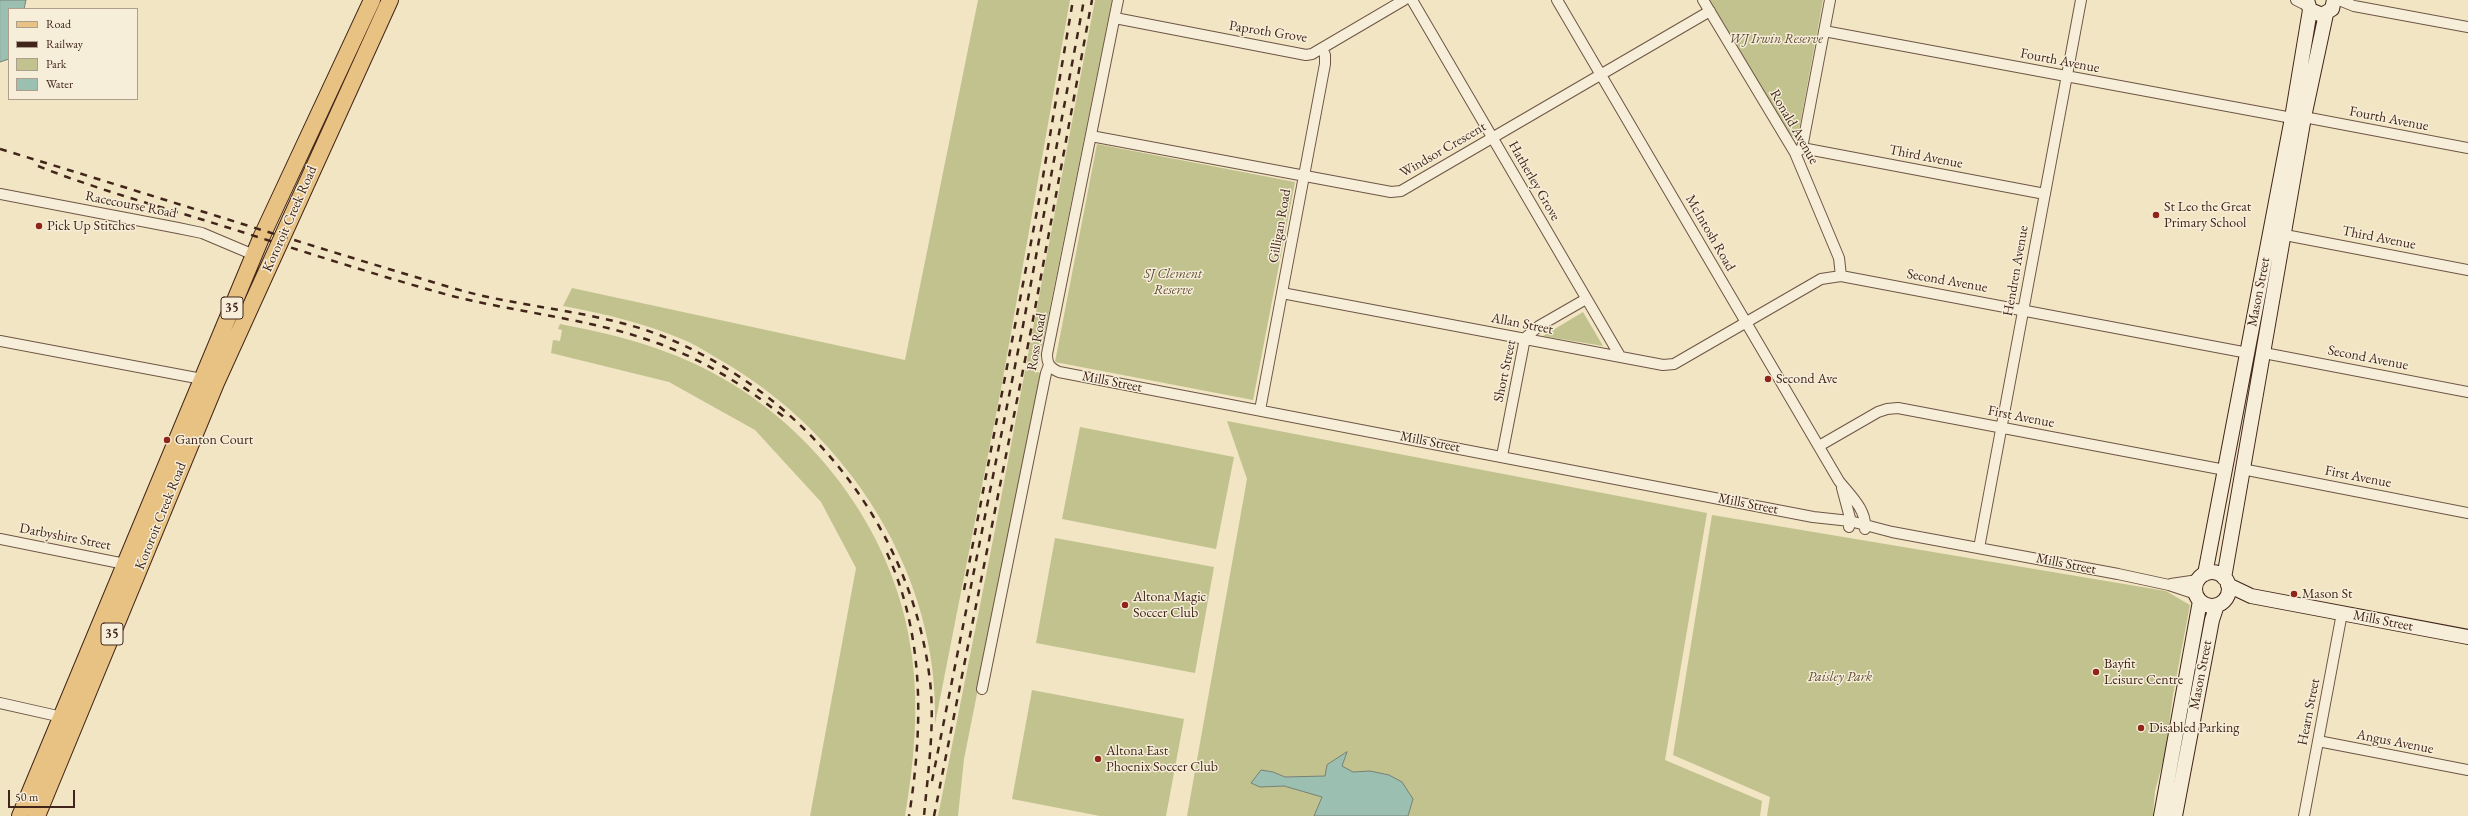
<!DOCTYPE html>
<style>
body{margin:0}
#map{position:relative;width:2468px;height:816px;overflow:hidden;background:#f1e5c4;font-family:"EB Garamond",serif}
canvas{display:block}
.legend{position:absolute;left:8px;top:8px;width:130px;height:92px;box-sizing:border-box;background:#f6eed9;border:1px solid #ae9e8d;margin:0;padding:5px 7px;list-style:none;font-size:12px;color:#42251a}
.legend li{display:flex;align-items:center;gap:8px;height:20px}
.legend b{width:20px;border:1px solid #ae9e8d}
.scale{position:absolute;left:8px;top:790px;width:67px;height:18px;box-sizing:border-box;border:2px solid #42251a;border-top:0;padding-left:5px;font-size:12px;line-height:14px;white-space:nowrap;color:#42251a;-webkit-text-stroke:3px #f6eed9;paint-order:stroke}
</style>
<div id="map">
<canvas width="2468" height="816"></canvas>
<ul class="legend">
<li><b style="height:5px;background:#e8c282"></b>Road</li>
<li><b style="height:5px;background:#42251a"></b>Railway</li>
<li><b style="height:11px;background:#c2c28f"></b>Park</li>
<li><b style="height:11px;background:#9bbfb1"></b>Water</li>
</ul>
<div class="scale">50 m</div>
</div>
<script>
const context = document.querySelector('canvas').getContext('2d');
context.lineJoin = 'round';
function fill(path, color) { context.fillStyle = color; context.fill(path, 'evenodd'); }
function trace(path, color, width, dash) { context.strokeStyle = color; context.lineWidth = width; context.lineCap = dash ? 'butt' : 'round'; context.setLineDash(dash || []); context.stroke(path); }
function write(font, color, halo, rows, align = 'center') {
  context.font = font + ' "EB Garamond",serif'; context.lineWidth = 3; context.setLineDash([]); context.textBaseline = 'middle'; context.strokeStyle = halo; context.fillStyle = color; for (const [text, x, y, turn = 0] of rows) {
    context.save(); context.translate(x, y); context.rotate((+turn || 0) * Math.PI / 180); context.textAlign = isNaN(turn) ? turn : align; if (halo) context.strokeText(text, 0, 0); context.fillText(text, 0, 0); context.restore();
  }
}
fill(new Path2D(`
 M978,0h92l-69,389 -66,335c5,-149 -87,-290 -213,-363 -13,-7 -25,-16 -38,-21 -39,-17 -79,-26 -121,-34l9,-18 333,72z
 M1095,0h17l-75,372 4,1 -77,386 -6,57h-20l56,-281z
 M1709,0h114l-24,130 -5,6h-4l-14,-16z
 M1097,144l198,38 -42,218 -198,-38z
 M1583,312l20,34 -60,-10z
 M560,324c53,10 105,23 153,49 105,56 184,164 199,283 7,53 2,107 -7,160h-95l46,-248 -35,-66 -66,-72 -86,-48 -118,-29 2,-13 7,1 2,-11 -4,-1z
 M1227,421l480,92 -42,247 97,41 -2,15h-573l60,-337z
 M1080,427l154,30 -18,92 -154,-30z
 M1712,515l454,76 24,14 -17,90 -8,59 -10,37 -2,25h-386l3,-19 -97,-42z
 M1055,538l159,29 -19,106 -159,-30z
 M1032,690l152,29 -18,97h-66l-88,-17z`), '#c2c28f');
const water = new Path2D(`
 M0,0h26l-2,9h-15v50l-9,3z
 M1347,752l-5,14 11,6 17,-1 19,4 13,7 11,17 -5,17h-94l8,-19 -38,-11 -24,1 -9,-4 10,-13 12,2 12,5 40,-1 2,-11z`);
fill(water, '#9bbfb1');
trace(water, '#778175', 1);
const street = new Path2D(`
 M1118,0l-71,354c0,10 3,14 12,18l754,145 37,4 42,11 226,42 51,11 27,9
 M1412,0l208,356
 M1557,0l282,481c11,14 28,29 26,48
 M1703,0l92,153 44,105 2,18
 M2296,0l12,6
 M2339,0l15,6 114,21
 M1115,18l191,37 6,-1 92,-54
 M1824,31l468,87
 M2304,117l164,31
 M1091,136l300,56 10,-1 309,-180
 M1802,148l243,46
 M1797,152l5,-4 28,-148
 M0,194l178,34 24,5 52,22
 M2285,235l183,35
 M1282,293l381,72 11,-1 147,-85 20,-3 407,77
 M0,341l202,38
 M2264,353l204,39
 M1260,410l65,-346v-9l-3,-7
 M1819,446l59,-34 9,-3 11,-1 327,62
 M1502,456l23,-118 14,-12 47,-27
 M2242,469l226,44
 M1842,488l8,30 -1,9
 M0,539l125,25
 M1979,548l102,-548
 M2171,584l27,-4
 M982,689l64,-316 3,-8
 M0,703l62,14
 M2318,741l150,29
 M2304,816l38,-203`);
const secondary = new Path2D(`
 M2307,0l3,10 12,5 10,-6 2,-9
 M2195 589a17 17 0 1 1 34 0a17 17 0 1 1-34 0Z
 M2205,574l87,-456 18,-108
 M2224,578l80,-461 22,-103
 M2228,585l23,11 217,41
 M2161,816l39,-215
 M2175,816l37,-196 5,-15`);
const primary = new Path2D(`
 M20,816l241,-578 111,-238
 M37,816l179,-433 174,-383`);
trace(street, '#6e5544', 12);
trace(secondary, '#42251a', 16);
trace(primary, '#42251a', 18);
trace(street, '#f6eed9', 10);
trace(secondary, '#f6eed9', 14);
trace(primary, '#e8c282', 16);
trace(new Path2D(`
 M0,149c152,46 303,95 456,140 66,19 136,21 201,45 145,56 255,191 273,347 5,45 -2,90 -6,135
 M38,166c60,24 124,41 185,60 76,24 152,49 229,70 68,17 140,23 205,47 47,17 88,43 127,74
 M887,553c38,83 36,175 22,263
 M964,590l74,-384 35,-206
 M932,781l90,-450 62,-331
 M934,816l98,-491 60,-325`), '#42251a', 2.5, [7, 7]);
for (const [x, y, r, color] of [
 [2156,215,4,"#8f2418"],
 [39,226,4,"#8f2418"],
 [1768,379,4,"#8f2418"],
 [167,440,4,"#8f2418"],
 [2294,594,4,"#8f2418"],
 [1125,605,4,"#8f2418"],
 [2096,672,4,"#8f2418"],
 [2141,728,4,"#8f2418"],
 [1098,759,4,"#8f2418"]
]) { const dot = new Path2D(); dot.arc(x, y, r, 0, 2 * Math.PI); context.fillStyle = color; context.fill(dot); trace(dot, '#f6eed9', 1.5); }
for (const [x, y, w] of [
 [232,308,22],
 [112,634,22]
]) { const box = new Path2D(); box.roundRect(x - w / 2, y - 11, w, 22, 3); context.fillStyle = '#f6eed9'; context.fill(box); trace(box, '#42251a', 1); }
write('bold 13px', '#42251a', null, [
 ["35",232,308],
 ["35",112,634]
]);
write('14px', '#42251a', '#f6eed9', [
 ["Paproth Grove",1268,32,9],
 ["Fourth Avenue",2060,61,11],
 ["Fourth Avenue",2389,119,11],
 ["Ronald Avenue",1794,127,60],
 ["Windsor Crescent",1443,150,-30],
 ["Third Avenue",1926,157,11],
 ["Hatherley Grove",1534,181,60],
 ["Racecourse Road",131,205,11],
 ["Kororoit Creek Road",290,219,-66],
 ["Gilligan Road",1280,226,-80],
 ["McIntosh Road",1710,233,60],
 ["Third Avenue",2379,238,11],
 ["Hendren Avenue",2016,271,-80],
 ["Second Avenue",1947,281,10],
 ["Mason Street",2259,292,-79],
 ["Allan Street",1522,324,11],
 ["Ross Road",1037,342,-80],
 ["Second Avenue",2368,358,11],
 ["Short Street",1505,371,-78],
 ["Mills Street",1112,382,11],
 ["First Avenue",2021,417,11],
 ["Mills Street",1430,442,11],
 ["First Avenue",2358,477,11],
 ["Mills Street",1748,504,11],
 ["Kororoit Creek Road",161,516,-68],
 ["Darbyshire Street",65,537,11],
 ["Mills Street",2066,564,11],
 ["Mills Street",2383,621,11],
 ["Mason Street",2201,675,-79],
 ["Hearn Street",2309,712,-79],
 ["Angus Avenue",2395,742,11]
]);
write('italic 14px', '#624c37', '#f6eed9', [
 ["WJ Irwin Reserve",1776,39],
 ["SJ Clement",1173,274],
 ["Reserve",1173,290],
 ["Paisley Park",1840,677]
]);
write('14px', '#42251a', '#f6eed9', [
 ["St Leo the Great",2164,207],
 ["Primary School",2164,223],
 ["Pick Up Stitches",47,226],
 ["Second Ave",1776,379],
 ["Ganton Court",175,440],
 ["Mason St",2302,594],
 ["Altona Magic",1133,597],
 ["Soccer Club",1133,613],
 ["Bayfit",2104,664],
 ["Leisure Centre",2104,680],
 ["Disabled Parking",2149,728],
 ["Altona East",1106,751],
 ["Phoenix Soccer Club",1106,767]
], 'left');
</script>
